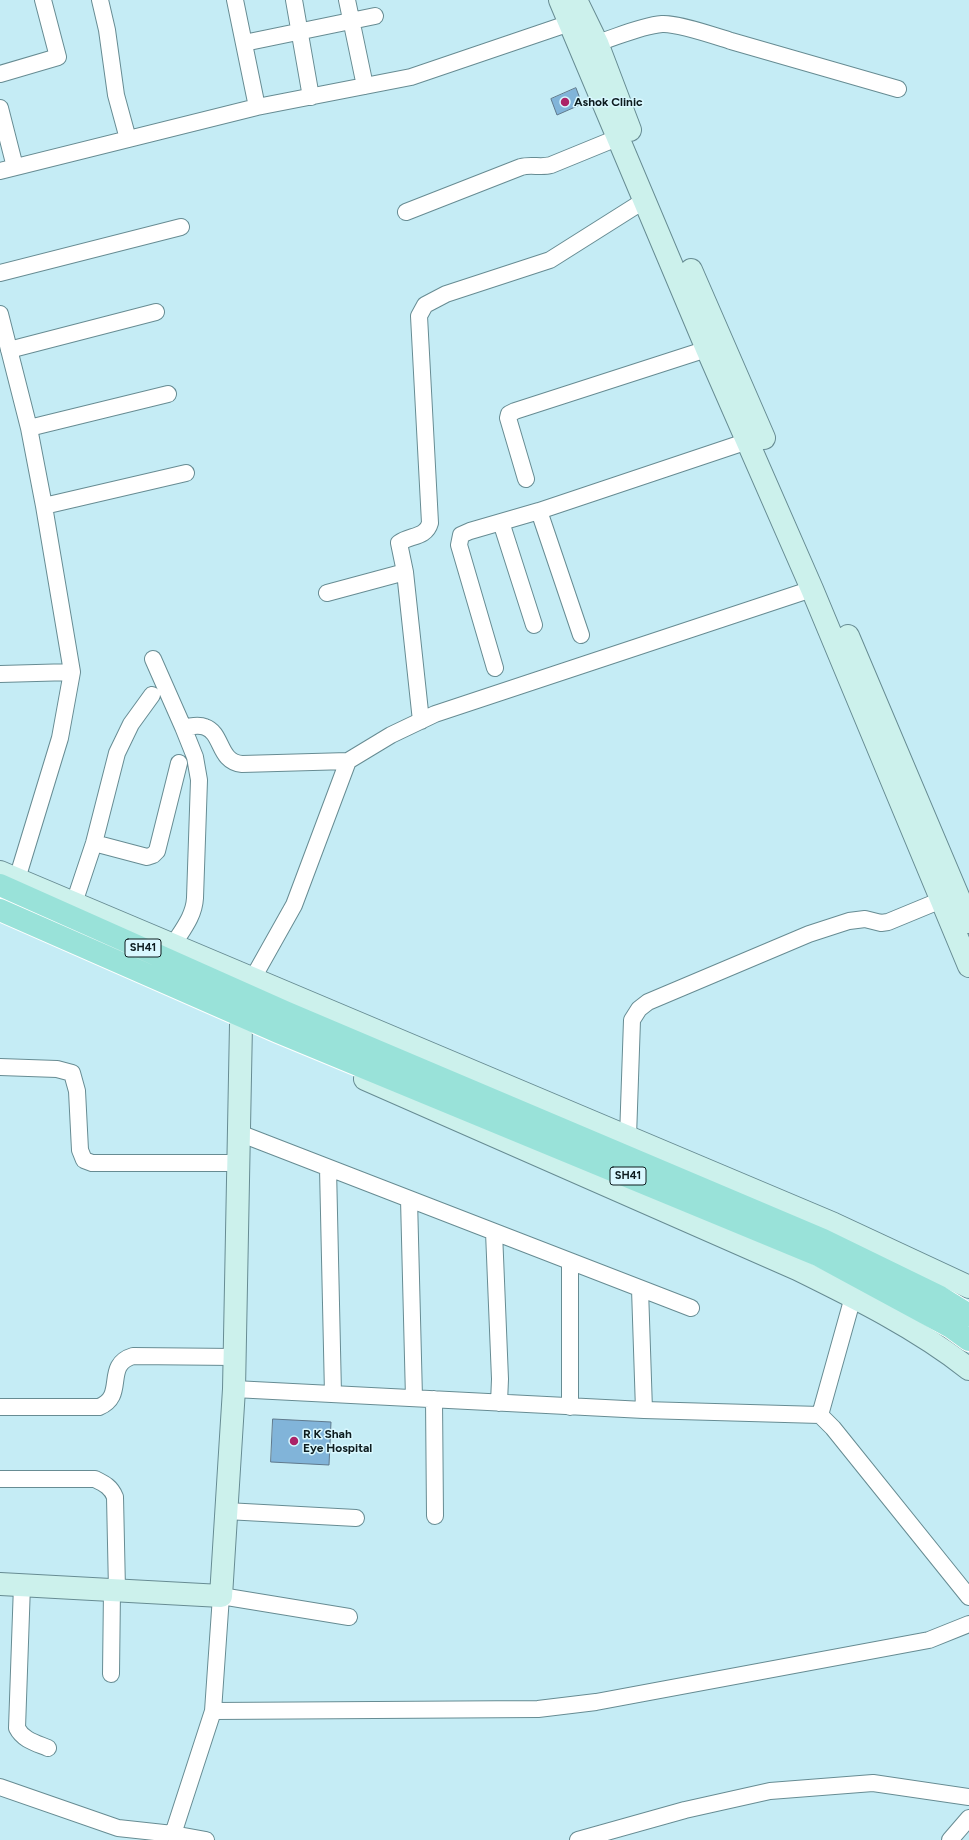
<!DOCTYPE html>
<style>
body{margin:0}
canvas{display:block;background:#c5ecf5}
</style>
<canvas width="969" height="1840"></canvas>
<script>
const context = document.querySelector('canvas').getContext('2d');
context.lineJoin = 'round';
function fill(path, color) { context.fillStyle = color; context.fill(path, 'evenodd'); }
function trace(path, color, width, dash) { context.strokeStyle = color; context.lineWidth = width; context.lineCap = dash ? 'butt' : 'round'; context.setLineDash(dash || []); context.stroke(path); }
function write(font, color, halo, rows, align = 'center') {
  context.font = font + ' Figtree,sans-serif'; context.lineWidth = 3; context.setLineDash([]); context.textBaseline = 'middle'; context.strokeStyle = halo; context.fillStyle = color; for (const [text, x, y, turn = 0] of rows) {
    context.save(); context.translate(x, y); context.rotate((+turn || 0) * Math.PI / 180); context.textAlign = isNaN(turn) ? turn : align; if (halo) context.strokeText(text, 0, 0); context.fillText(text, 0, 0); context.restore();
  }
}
const building = new Path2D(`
 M576,88l6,16 -25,11 -6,-16z
 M273,1419l58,3 -2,43 -58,-3z`);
fill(building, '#81b4d9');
trace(building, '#5f798c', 1);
const street = new Path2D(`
 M100,0l7,30 9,65 12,44
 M235,0l22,107
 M294,0l17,97
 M347,0l18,86
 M244,43l131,-27
 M597,43c20,-6 43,-17 65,-19 16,-1 53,12 69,17l167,48
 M0,74l58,-17 -15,-57
 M0,108l15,59
 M0,171l257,-64 154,-30 159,-54
 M406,212l115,-45c10,-3 20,1 30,-2l66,-27
 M0,273l181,-46
 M0,314l29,114 15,78 28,166 -12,66 -43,141
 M9,350l147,-38
 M29,428l139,-34
 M526,479l-18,-61 1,-4 6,-3 192,-62
 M44,506l142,-33
 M539,511l42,124
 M501,522l33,103
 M405,572l16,149
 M327,593l78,-21 -6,-29c11,-8 27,-5 31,-20l-11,-207 6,-11 21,-11 104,-34 95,-60
 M153,659l30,68c7,0 15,-3 22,0 18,6 13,35 37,37l106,-3
 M495,668l-36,-123 2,-10 9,-4 69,-20 209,-70
 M0,674l72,-2
 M94,843l53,14 6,-2 4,-4 22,-88
 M74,903l20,-60 23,-90 14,-29 21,-29
 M173,945c10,-16 21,-29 22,-47l4,-118 -4,-23 -12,-30
 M253,978l41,-73 54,-144 43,-26 44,-21 377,-125
 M0,1067l57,2 15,4 5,18 3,59 4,10 8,3h146
 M239,1133l452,175
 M628,1137l4,-117 7,-11 9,-7 161,-68 40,-13 16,-2 16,4 7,-1 63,-26
 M328,1168l5,226
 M409,1199l5,199
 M494,1232l6,147 -1,24
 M570,1262v145
 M640,1289l4,121
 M234,1389l410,21 176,5 13,13 136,169
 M434,1399l1,117
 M0,1407h99c28,-11 4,-42 34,-51l102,1
 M820,1415l33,-118
 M0,1479h95c10,5 16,8 20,18l2,93
 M226,1511l130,7
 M22,1585l-5,143c6,12 19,15 31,20
 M111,1674l1,-84
 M213,1711l325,-2 58,-7 333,-62 40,-16
 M0,1787l118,41 55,6 40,-123 8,-115 128,21
 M173,1834l33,6
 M578,1840l107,-30 85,-19 103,-8 96,14
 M950,1840l19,-22`);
const secondary = new Path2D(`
 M560,0l147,349 105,240 157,377
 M576,0l21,43 33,87
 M691,270l73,168
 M848,636l121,286
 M0,872l834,352 135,63
 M365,1079l432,190c59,29 120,59 172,100
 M0,1584l221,12 13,-207 7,-365`);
const primary = new Path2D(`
 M0,885l285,127 538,228 117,57 29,18
 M0,910l278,122 540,223 133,72 18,13`);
trace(street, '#678c93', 18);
trace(secondary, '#678c93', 24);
trace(primary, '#fff', 24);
trace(street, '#fff', 16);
trace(secondary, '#ccf1ec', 22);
trace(primary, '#99e2d9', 22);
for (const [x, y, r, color] of [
 [565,102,5,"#ab2267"],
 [294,1441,5,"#ab2267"]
]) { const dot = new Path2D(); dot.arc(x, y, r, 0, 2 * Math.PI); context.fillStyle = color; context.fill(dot); trace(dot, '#d9f8ff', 1.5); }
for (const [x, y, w] of [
 [143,948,36],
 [628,1176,36]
]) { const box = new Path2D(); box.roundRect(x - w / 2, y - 9, w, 18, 3); context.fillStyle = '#d9f8ff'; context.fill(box); trace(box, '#0d1c1f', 1); }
write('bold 11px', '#0d1c1f', null, [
 ["SH41",143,948],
 ["SH41",628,1176]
]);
write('bold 12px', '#0d1c1f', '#d9f8ff', [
 ["Ashok Clinic",574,102],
 ["R K Shah",303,1434],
 ["Eye Hospital",303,1448]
], 'left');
</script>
